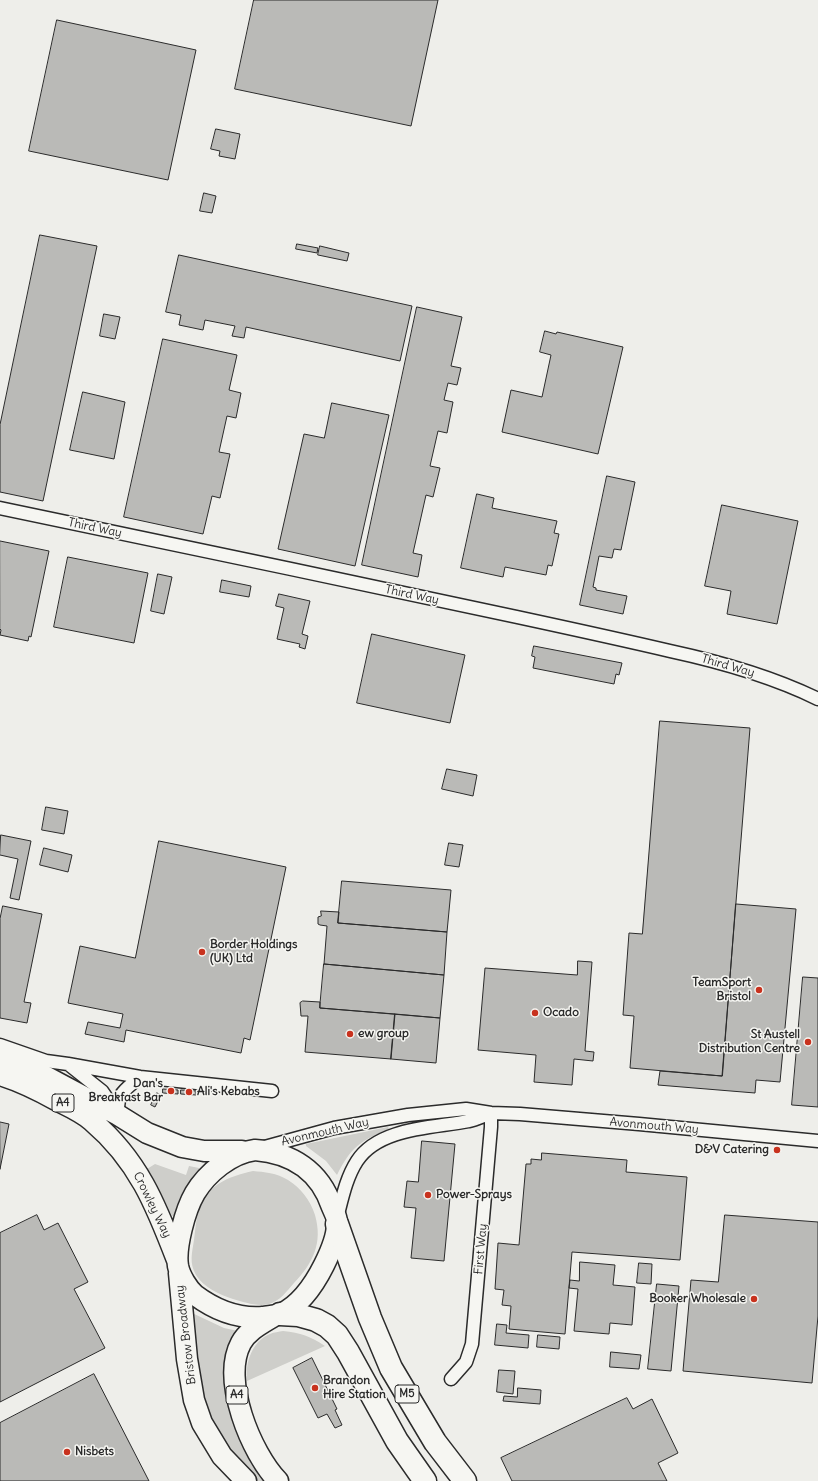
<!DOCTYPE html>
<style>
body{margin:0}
canvas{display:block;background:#eeeeea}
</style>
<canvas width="818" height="1481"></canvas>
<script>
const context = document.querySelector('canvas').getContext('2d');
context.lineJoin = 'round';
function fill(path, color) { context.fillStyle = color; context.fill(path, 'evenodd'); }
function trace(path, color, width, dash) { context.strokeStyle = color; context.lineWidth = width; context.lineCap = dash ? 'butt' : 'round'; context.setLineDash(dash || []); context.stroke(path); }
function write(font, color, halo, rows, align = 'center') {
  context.font = font + ' Delius,sans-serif'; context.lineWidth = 3; context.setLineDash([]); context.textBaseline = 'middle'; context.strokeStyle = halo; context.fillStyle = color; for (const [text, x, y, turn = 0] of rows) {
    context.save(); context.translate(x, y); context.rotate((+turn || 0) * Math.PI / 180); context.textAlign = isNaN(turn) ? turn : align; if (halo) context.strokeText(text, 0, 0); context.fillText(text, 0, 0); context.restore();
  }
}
fill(new Path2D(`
 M388,1127l1,2c-29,12 -38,18 -52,46l-11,-14 -20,-15v-2z
 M155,1164l31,11 3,-9 10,2v3c-11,11 -22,27 -24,44l-3,1 -15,-31 -10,-16z
 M253,1171c11,1 24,2 35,9 13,8 22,20 27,35 8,28 -2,48 -21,68 -7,8 -14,18 -25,21 -12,3 -25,-2 -36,-5 -13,-4 -30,-12 -37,-24 -7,-12 -4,-22 -2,-35 1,-9 2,-19 4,-27 6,-27 31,-37 55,-42z
 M190,1312l34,16 14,3 -6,12 35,138h-10c-22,-20 -43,-46 -52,-75 -9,-30 -11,-63 -15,-94z
 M283,1331c18,2 27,5 42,15l-78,35c-2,-18 5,-40 23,-47 4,-2 9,-2 13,-3z`), '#cececa');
const building = new Path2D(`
 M254,0h184l-27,126 -176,-37z
 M57,20l139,30 -28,130 -139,-29z
 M216,129l24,5 -5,25 -16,-3 1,-5 -9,-2z
 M204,193l12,3 -4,17 -12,-2z
 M40,235l57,11 -54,255 -43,-9v-67z
 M297,244l21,4 -1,5 -21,-4z
 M320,246l29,7 -2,8 -29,-6z
 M179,255l233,51 -12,55 -154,-34 -2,11 -12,-2 3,-10 -30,-6 -2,10 -24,-5 2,-10 -15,-3z
 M417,307l45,10 -11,49 10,2 -4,17 -9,-2 -4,17 9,2 -6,31 -9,-2 -8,35 10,2 -7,29 -7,-2 -13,58 9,2 -4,22 -56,-12z
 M104,314l16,3 -5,22 -15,-3z
 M545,331l11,3 1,-2 66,15 -25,107 -96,-22 9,-42 31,7 9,-42 -11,-3z
 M163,339l74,16 -8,35 12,3 -5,25 -9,-2 -8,36 11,2 -10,44 -8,-2 -9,38 -79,-17z
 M83,392l42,10 -11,57 -44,-9z
 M332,403l57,12 -34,151 -77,-17 26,-115 20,4z
 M607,476l28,6 -14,68 -7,-1 -2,9 -13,-2 -6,31 3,1v2l31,6 -4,18 -43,-9z
 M477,494l17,4 -2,10 65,13 -3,12 5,1 -7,32 -4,-1 -2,10 -41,-8 -2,10 -42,-9z
 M722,505l76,16 -21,103 -50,-10 4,-23 -26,-5z
 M0,541l49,10 -18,86 -2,-1 -1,5 -28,-6 1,-5 -1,-1z
 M68,557l80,16 -14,70 -80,-16z
 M158,574l14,3 -8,37 -13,-3z
 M222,580l29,6 -2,11 -29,-5z
 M279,594l31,7 -8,33 6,2 -3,13 -6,-2 1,-3 -23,-5 7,-31 -8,-2z
 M372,634l93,21 -15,68 -93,-20z
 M534,646l88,17 -3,12 -3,-1 -2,10 -81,-16 2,-11 -3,-1z
 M660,721l90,7 -28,348 -92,-8 4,-52 -11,-1 6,-82 13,1z
 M447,769l30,6 -4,21 -31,-7z
 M46,807l22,4 -4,23 -22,-4z
 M1,835l30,6 -12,59 -9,-2 8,-39 -18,-4z
 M159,841l127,26 -36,173 -6,-2 -3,15 -115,-23 -2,12 -39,-8 3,-12 32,6 3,-14 -55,-11 12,-57 55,12z
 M449,843l14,2 -4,22 -14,-2z
 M44,848l28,7 -4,17 -28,-7z
 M342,881l109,9 -4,42 -109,-9z
 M736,904l60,5 -16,173 -24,-2 -1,13 -97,-8 2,-14 62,5z
 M3,906l39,8 -18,88 7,1 -4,20 -27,-5v-99z
 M321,911l18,1 -1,11 109,9 -3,43 -120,-11 3,-38 -7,-1 -2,-1v-7l3,-1z
 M578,961l14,1 -7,89 9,1 -1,9 -19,-2 -2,26 -38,-3 2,-27 -58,-5 7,-82 92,7z
 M324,964l120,11 -4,43 -120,-10z
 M803,977l15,1v129l-26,-2z
 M303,1001l17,1v6l75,6 -4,45 -86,-7 3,-36h-7l-1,-13z
 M395,1014l45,4 -4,45 -45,-4z
 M163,1089l15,1v4l-15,-1z
 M181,1090l15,1v4l-15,-1z
 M157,1093l4,2 -6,12 -4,-2z
 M0,1122l9,2 -9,45z
 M422,1141l33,3 -11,117 -33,-3 5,-50 -12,-1 3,-26 11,1z
 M542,1153l85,7 -1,12 61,5 -7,83 -108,-8 -7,82 -56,-5 2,-23 -9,-1 2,-15 -9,-1 3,-46 21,2 7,-81h5v-5l10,1z
 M37,1215l7,15 14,-7 30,59 -14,7 31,59 -105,54v-169z
 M725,1215l93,7v94l-6,67 -129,-12 8,-91 27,2z
 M580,1262l35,3 -2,20 22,2 -3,38 -22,-2 -1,11 -35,-3 4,-42 -9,-1 1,-8 9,1z
 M639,1263l13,1 -1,20 -14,-1z
 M657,1284l22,2 -8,85 -23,-2z
 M497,1324l10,1 -1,8 23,2 -1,13 -33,-3z
 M538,1335l22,2 -1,12 -22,-2z
 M611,1352l30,3 -2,14 -29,-2z
 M312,1358l25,51 -2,1 7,15 -7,3 -8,-14 -9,4 -25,-50z
 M499,1370l16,1 -2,23 -16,-2z
 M94,1374l55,107h-149v-58z
 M518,1388l23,2 -1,14 -37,-3 1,-5 13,1z
 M627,1398l6,11 19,-10 26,54 -20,10 9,18h-155l-11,-23z`);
fill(building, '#babab7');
trace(building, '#2b2b2b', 1);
const minor = new Path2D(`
 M0,508c172,36 345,72 517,109 51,11 102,22 153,34 51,11 101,25 148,48
 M0,1045l46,16 22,3 34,27 13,19
 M68,1064l72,13 132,14
 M118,1115c-1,-23 6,-24 22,-38
 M261,1148l73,-20 74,-13 58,-6 25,4 29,1 119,10 179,17
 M337,1218c5,-19 9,-40 20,-57 22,-34 77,-33 112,-40 7,-1 14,-5 20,-7
 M451,1379l15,-17 6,-18 19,-217v-14`);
const trunk = new Path2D(`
 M0,1058l45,18 73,39 29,18 35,14 22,4h38
 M0,1075c20,6 38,15 56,25 12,6 26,12 36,21 46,39 64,84 85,139
 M255,1150c37,3 65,21 77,57 2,5 6,12 5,17 0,14 -7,29 -13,41 -9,18 -24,40 -43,49 -6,2 -12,2 -18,3 -25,2 -48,-7 -68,-22 -7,-6 -15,-19 -17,-29 -3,-18 7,-56 17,-73 12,-20 36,-40 60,-43z
 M179,1273l8,86 7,41 8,23 20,33 24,25
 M274,1316c-11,7 -26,14 -33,27 -20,37 10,110 37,138`);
const motorway = new Path2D(`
 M337,1224l33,94 21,50 44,74 30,39
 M280,1314l18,1 18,5 11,6 10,9 11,17 49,89 28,40`);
trace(minor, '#2b2b2b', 15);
trace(trunk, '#2b2b2b', 23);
trace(motorway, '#2b2b2b', 25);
trace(minor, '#f6f6f2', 12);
trace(trunk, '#f6f6f2', 20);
trace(motorway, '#f6f6f2', 22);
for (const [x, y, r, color] of [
 [202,952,4,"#c8321e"],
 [759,990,4,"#c8321e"],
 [535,1013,4,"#c8321e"],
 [350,1034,4,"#c8321e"],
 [808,1042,4,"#c8321e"],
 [171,1091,4,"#c8321e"],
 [189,1092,4,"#c8321e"],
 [777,1150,4,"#c8321e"],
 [428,1195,4,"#c8321e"],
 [754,1299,4,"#c8321e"],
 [315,1388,4,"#c8321e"],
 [67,1452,4,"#c8321e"]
]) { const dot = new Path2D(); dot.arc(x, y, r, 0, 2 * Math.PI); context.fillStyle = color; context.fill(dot); trace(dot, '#f6f6f2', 1.5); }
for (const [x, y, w] of [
 [63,1103,22],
 [407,1394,24],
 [237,1395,22]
]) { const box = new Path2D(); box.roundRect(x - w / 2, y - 9, w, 18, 3); context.fillStyle = '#f6f6f2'; context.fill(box); trace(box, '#2b2b2b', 1); }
write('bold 11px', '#2b2b2b', null, [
 ["A4",63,1103],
 ["M5",407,1394],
 ["A4",237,1395]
]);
write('12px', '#2b2b2b', '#f6f6f2', [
 ["Third Way",95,528,12],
 ["Third Way",412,595,12],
 ["Third Way",728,666,16],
 ["Avonmouth Way",654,1126,5],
 ["Avonmouth Way",325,1132,-13],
 ["Crowley Way",152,1205,64],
 ["First Way",481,1249,-85],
 ["Bristow Broadway",186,1335,-97]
]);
write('bold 12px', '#2b2b2b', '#f6f6f2', [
 ["Border Holdings",210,945],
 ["(UK) Ltd",210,959],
 ["TeamSport",751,983,"right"],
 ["Bristol",751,997,"right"],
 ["Ocado",543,1013],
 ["ew group",358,1034],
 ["St Austell",800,1035,"right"],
 ["Distribution Centre",800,1049,"right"],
 ["Dan's",163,1084,"right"],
 ["Breakfast Bar",163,1098,"right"],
 ["Ali's Kebabs",197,1092],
 ["D&V Catering",769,1150,"right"],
 ["Power-Sprays",436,1195],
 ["Booker Wholesale",746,1299,"right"],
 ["Brandon",323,1381],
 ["Hire Station",323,1395],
 ["Nisbets",75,1452]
], 'left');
</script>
